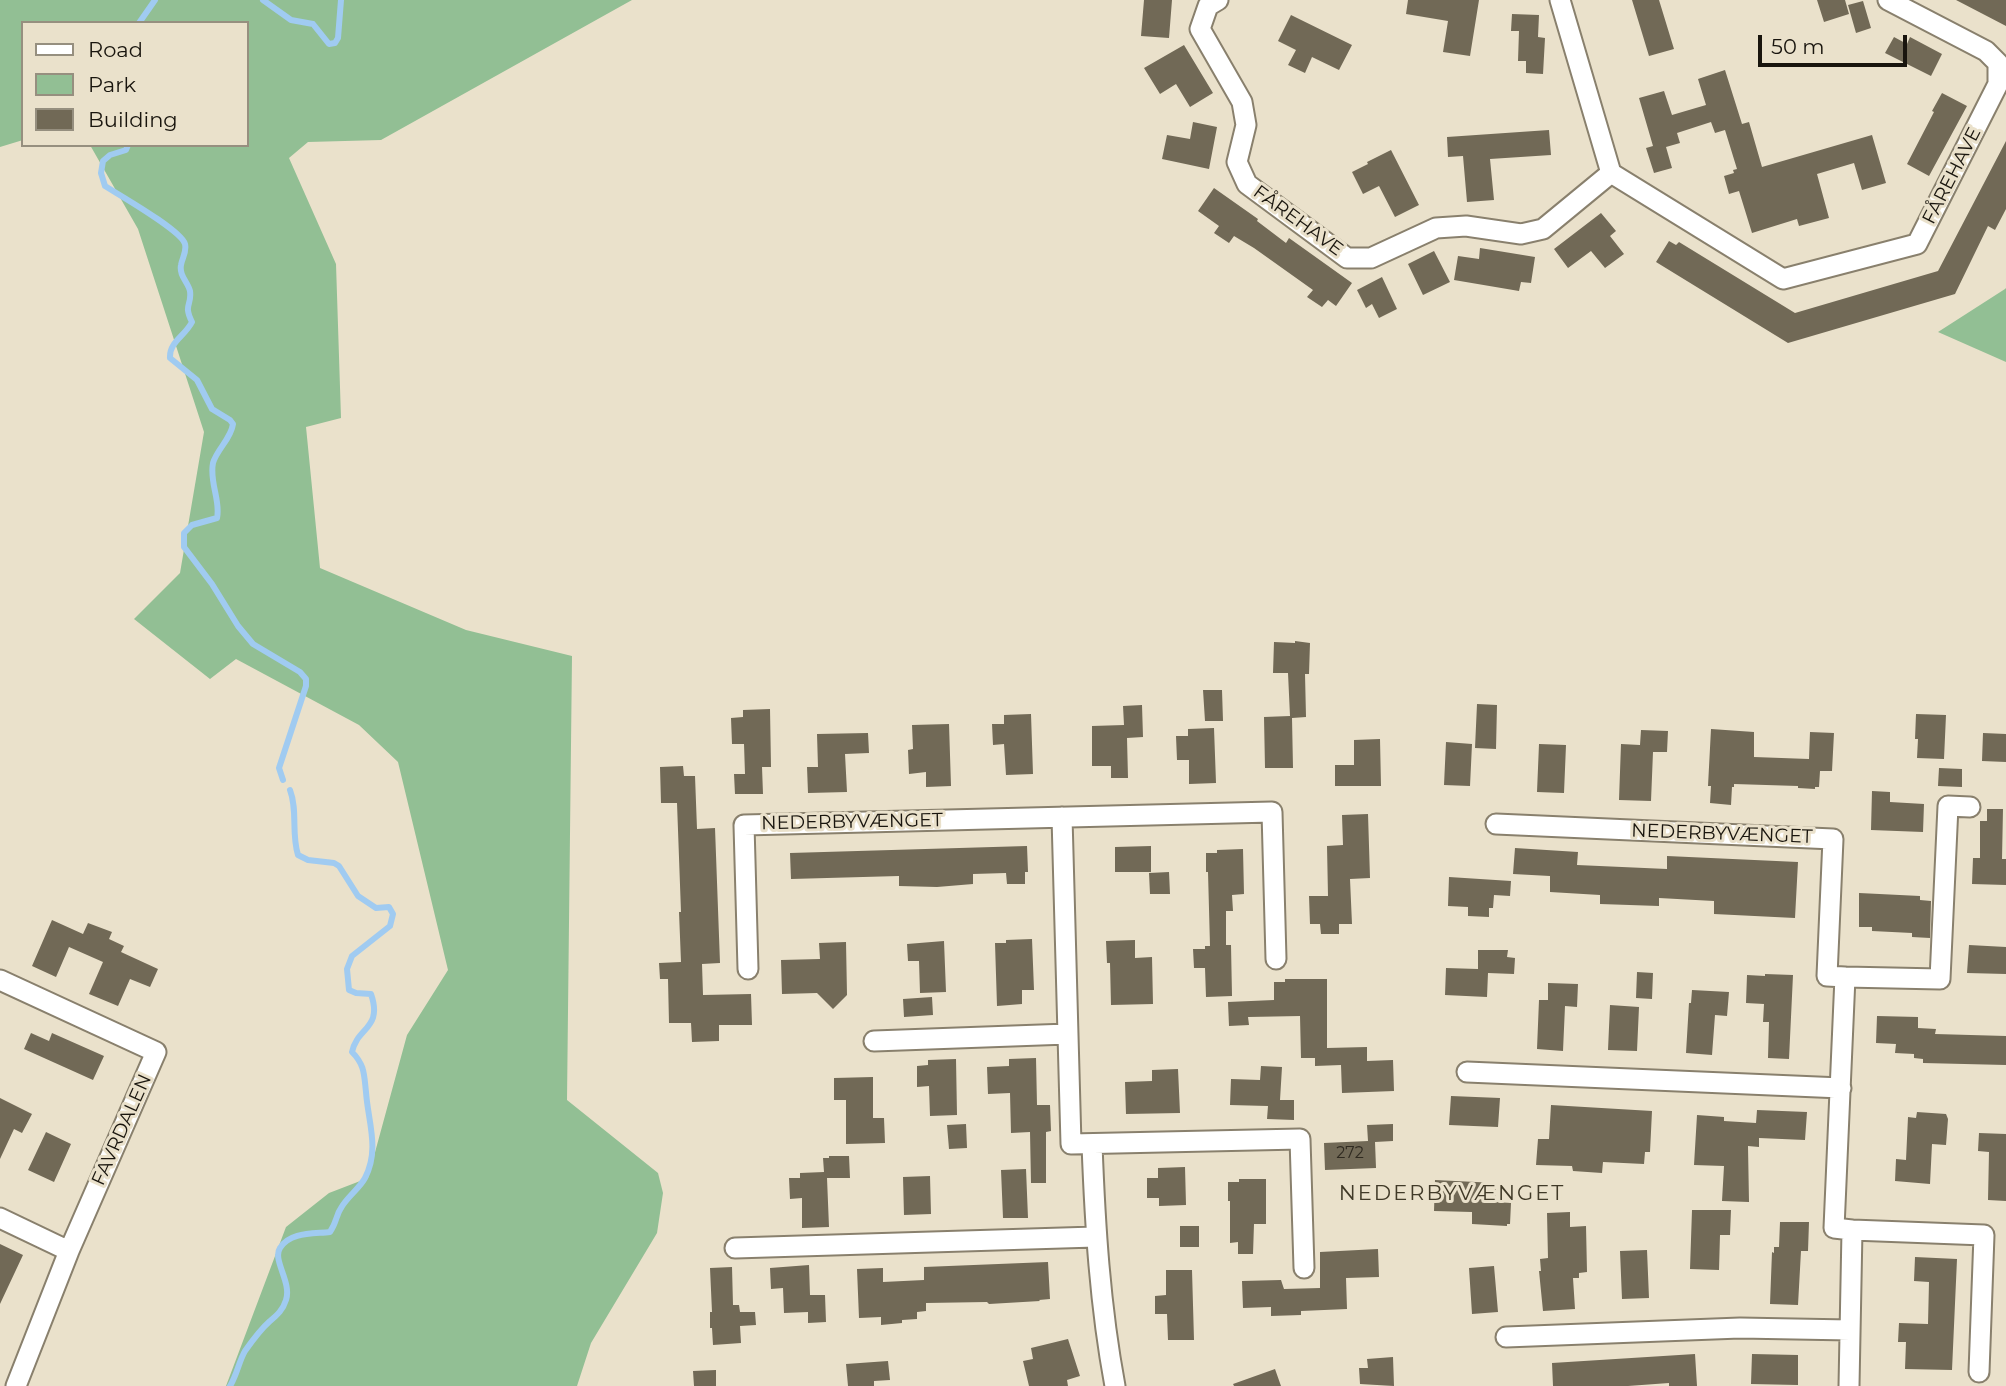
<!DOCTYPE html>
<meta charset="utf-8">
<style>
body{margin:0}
#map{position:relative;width:2006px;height:1386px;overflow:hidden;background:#eae1cb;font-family:Montserrat,sans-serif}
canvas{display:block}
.legend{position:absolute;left:21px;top:21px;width:228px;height:126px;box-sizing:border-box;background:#eae1cb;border:2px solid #968f7f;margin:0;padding:9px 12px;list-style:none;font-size:21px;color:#19150e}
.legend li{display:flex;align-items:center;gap:14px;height:35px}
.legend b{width:35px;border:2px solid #968f7f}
.scale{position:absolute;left:1758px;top:35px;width:149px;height:32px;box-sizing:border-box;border:4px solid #19150e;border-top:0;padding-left:9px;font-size:21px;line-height:24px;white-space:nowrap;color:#19150e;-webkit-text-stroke:5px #eae1cb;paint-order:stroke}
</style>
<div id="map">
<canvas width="2006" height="1386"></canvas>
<ul class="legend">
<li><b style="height:9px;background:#fff"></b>Road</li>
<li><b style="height:19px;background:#92bf94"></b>Park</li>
<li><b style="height:19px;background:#716956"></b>Building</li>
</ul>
<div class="scale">50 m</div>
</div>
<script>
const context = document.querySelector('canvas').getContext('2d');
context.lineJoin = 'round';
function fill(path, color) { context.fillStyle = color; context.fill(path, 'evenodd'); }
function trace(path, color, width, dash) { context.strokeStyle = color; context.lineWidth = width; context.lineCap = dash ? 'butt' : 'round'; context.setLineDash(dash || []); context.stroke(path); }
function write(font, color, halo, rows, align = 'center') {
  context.font = font + ' Montserrat,sans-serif'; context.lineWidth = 6; context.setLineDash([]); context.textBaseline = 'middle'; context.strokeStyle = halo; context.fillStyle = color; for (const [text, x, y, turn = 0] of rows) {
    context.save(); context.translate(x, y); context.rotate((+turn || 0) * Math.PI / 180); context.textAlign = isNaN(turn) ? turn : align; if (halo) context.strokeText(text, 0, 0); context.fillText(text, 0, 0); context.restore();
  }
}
fill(new Path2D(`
 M0,0h632l-251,140 -73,2 -19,16 47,106 5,154 -35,9 14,141 146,62 106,26 -5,444 91,73 5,20 -6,40 -66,110 -14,43h-351l60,-159 43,-34 39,-15 39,-143 41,-65 -50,-208 -39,-37 -123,-66 -26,20 -76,-60 46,-46 24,-141 -66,-203 -48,-84h157v-122h-224v117l-23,7z
 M2006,288v74l-68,-30 67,-43z`), '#92bf94');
trace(new Path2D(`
 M263,0l28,20 22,4 16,20 6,-1 3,-5 3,-38
 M139,23l16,-23
 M128,145l-2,5 -16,5 -7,6 -2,12 4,13c14,9 76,44 80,58 2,8 -3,14 -4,21 -2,11 7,17 9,26 2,15 -7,13 2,31 -7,14 -23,20 -22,36l27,22 15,29 18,11 3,4c-2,15 -16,25 -20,39 -4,19 8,38 4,55l-25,7 -8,8v14l28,37 26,42 15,18 47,28 6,7v7l-27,82 4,12
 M230,1386c7,-11 9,-25 15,-35 7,-10 16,-22 25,-30 7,-6 13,-11 16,-21 6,-18 -14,-40 -6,-52 10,-16 33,-14 50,-16 7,-10 6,-17 11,-24 6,-11 18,-19 24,-30 15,-29 3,-56 1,-86 -2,-17 -1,-27 -14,-40 5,-25 31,-23 19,-58l-15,-1 -7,-3 -2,-21 5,-13 38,-30 3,-12 -4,-7 -13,1 -18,-12 -19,-30 -5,-3 -26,-3 -10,-5c-7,-22 0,-44 -8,-65`), '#a0cbf1', 6);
fill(new Path2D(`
 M1144,0h28l-3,38 -28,-2z
 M1408,0h71l-9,56 -27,-4 5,-31 -42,-7z
 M1632,0h27l15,49 -25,7z
 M1817,0h28l4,14 -25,8z
 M1956,0h50v26z
 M1863,1l8,27 -15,5 -8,-28z
 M1512,14l27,1 -1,22 7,1 -2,36 -17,-1v-12h-8l1,-30h-8z
 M1291,15l61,30 -13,25 -27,-13 -7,16 -17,-8 8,-15 -18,-9z
 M1894,37l13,7 3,-7 32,17 -11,22 -46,-23z
 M1184,45l29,48 -23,14 -14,-23 -16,10 -16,-26z
 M1725,70l17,54 7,-2 13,45 110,-32 14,48 -24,7 -8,-27 -37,11 12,44 -30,8 -2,-7 -45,14 -13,-42 -10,3 -5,-18 10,-3 -1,-3 4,-1 -12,-39 -10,3 -4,-11 -34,11 3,10 -14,4 6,21 -18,5 -8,-25 7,-2 -14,-48 25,-7 8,24 34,-10 -8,-26z
 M1942,93l25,13 -38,70 -22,-12 27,-52 -2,-1z
 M1193,122l24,5 -8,42 -47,-10 5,-24 23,4z
 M1549,130l2,25 -61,4 4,41 -27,2 -4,-46 -15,1 -1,-20z
 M2006,141v68l-11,21 -7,-4 -33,68 -167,49 -132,-81 13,-21 7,4 3,-3 116,71 143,-42z
 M1391,150l28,55 -24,12 -16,-31 -16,8 -11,-22 16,-8 -1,-2z
 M1214,188l44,31 -1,2 29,22 3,-5 63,45 -16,23 -8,-6 -6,7 -15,-10 6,-7 -59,-42 -20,-12 -5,7 -15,-10 5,-7 -21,-15z
 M1601,213l15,18 -6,5 14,18 -19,14 -14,-17 -23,17 -14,-19z
 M1480,248l55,9 -4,26 -10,-1 -2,9 -65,-11 4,-24 21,3z
 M1434,251l16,31 -27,13 -15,-31z
 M1382,277l15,32 -18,9 -7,-14 -6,4 -9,-18z
 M1295,641l15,2 -1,31h-4l1,43 -14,1 1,50h-28l-1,-51 26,-1 -2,-43h-15l1,-31 21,1z
 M1203,690h19l1,31h-18z
 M1477,704l20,1 -1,44 -21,-1z
 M1142,705l1,32 -16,1 1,40h-17v-12h-19v-40l32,-1 -1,-19z
 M770,709l1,58h-9l1,27h-28l-1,-20h11l-1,-30h-12l-1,-26 12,-1v-7z
 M1031,714l2,60 -27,1 -2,-31 -11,1 -1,-21h12v-9z
 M1916,714l30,1 -2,44 -27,-1 1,-19h-3z
 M949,724l2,62 -25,1v-15l-17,2 -1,-24 5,-1 -1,-24z
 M1214,728l2,55 -27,1v-24h-12l-1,-24h12v-7z
 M1711,729l43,3v25l55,2 1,-27 24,1 -2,38h-12l-1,16h-4v2l-17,-1v-2l-64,-2v3h-2l-1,18 -21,-2 1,-17h-3z
 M1641,730l27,1 -1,21h-14l-2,49 -32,-1 2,-56 19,1z
 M868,733l1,20 -24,1 2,38 -39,1 -1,-26h11l-1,-33z
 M1983,733l23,1v28l-24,-1z
 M1380,739l1,47h-46v-21h19v-25z
 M1446,742l26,2 -2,42 -26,-1z
 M1539,744l27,1 -2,48 -27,-1z
 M683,766l1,10h11l2,53 18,-1 5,135 -18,1 1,31 48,-1 1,31h-33v16l-27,1 -1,-19h-22l-1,-44h-8l-1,-16 22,-1 -2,-50h2l-4,-109h-16l-1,-36z
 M1939,768l23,1v18l-24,-1z
 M1872,791l18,1v10l34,2 -1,28 -52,-2z
 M1987,809h16l-1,50h4v26l-34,-1 1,-26h7v-37h7z
 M1368,814l2,64 -20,1 2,45h-13v10h-18l-1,-10h-10l-1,-28h19l-1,-50 16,-1 -1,-30z
 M1027,846l1,26h-3v12h-18l-1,-11 -33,1v10l-36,3 -38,-1v-10l-108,3 -1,-26z
 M1151,846v26h-36v-25z
 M1515,848l63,4 -1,13 90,4v-13l131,6 -3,56 -81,-4v-13l-55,-3v8l-59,-2v-9l-50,-3v-16l-37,-2z
 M1243,849l1,45 -12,1 1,16h-7v34h5l1,51 -26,1 -1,-29h-11l-1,-19h12v-3h5l-2,-74h-2v-19h11v-3z
 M1169,872l1,22h-20l-1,-21z
 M1449,877l62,4 -1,15 -16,-1 -1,13h-4v9l-21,-1v-9l-20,-1z
 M1859,893l61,3v4l11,1 -1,37 -18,-1v-4l-40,-2v-4h-13z
 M52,920l31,14 5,-11 24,9 -3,7 15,7 -3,6 37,17 -8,18 -20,-8 -12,27 -29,-12 14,-32 -34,-15 -13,30 -24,-11z
 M1032,939l2,51h-12v14l-25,2 -2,-63h11v-3z
 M1135,940v18l17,-1 1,47 -42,1 -1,-42h-3l-1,-22z
 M944,941l2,51 -26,1 -1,-32h-11l-1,-17z
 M846,942l1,53 -14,14 -16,-16 -35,1 -1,-34 39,-1 -1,-16z
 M1969,945l37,2v27l-39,-1z
 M1478,950h30l-1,7 8,1 -1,16 -26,-1 -1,24 -42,-2 1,-27 32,1z
 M1637,972l16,1 -1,26 -16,-1z
 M1765,974l28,1 -4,84 -21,-1 1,-36h-6l1,-18 -18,-1 1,-28 18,1z
 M1285,979h42v69l40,-1v14l26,-1 1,31 -52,2 -1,-28 -26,1v-8h-14l-1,-42 -52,1 1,8 -20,1 -1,-24 46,-2v-18h11z
 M1548,983l30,1 -1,23 -12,-1 -2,45 -26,-2 2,-49h9z
 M1692,990l37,2 -2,24 -12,-1 -3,40 -26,-2 3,-50h2z
 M932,997l1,18 -29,2 -1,-18z
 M1610,1005l29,2 -2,44 -29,-1z
 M1877,1016l41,1v11l18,1 -1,5 71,2v29l-83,-2v-4l-9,-1v-4l-19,-1 1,-9 -20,-1z
 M31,1033l18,8 3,-8 52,23 -11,24 -69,-31z
 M1036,1058l1,47h13l1,26 -5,1v51h-15l-1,-51 -19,1 -1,-40 -22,1 -1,-27 22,-1v-7z
 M956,1059l1,56 -27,1 -1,-30 -12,1v-21l11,-1v-5z
 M1261,1066l21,1 -2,33h14v20l-27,-1 1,-13 -38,-1 1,-26 29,1z
 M1178,1069l2,44 -54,1 -1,-32 27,-1v-11z
 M873,1077v41h11l1,25 -39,1v-44h-12v-22z
 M1451,1096l49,2 -2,29 -49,-2z
 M0,1098l32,16 -10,19 -8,-4 -14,30z
 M1551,1105l101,6 -2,41h-5l-1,12 -41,-2 -1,11 -29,-2 -1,-5 -36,-1 2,-26h11z
 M1757,1110l50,2 -2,28 -46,-2v9l-11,-1 1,56 -27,-1 2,-35 -30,-1 3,-50 27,2v4l32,2z
 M1917,1112l29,2 2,5 -2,26 -14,-1 -2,40 -35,-3 1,-22 10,1 2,-43 8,1z
 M966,1124l1,24 -18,1 -2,-24z
 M1393,1124v17l-18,1 1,26 -51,2 -1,-27 44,-2 -1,-16z
 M46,1132l25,12 -17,38 -26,-12z
 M1979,1133l27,1v67l-18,-1 1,-48 -11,-1z
 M829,1156h20l1,22h-23l2,49 -27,1v-30l-12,1 -1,-21h11v-5l24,-1 -1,-14h6z
 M1185,1167l1,38 -27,1v-8h-12v-20h11v-10z
 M1026,1169l2,49h-25l-2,-48z
 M930,1176l1,38 -27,1 -1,-38z
 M1239,1179h27v45h-12l-1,30h-15v-12l-8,1v-42h-2v-19h11z
 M1435,1180l61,3 -1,19 16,1 -1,21h-3v2l-35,-2v-12l-38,-1z
 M1692,1210h39l-1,25h-10l-1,35 -29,-1z
 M1570,1212v15l16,-1 1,46 -8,1v5h-6l2,31 -32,2 -4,-40h2l-1,-12 8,-1 -1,-45z
 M1780,1222h29l-1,29h-7l-3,54 -28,-1 2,-52 2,1v-6h5z
 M1180,1226h19v21h-19z
 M0,1244l23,11 -23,49z
 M1378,1249l1,28 -33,1 1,31 -46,2v4l-30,1v-9l-28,1 -1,-27 39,-1 3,9 36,-1v-36z
 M1647,1250l2,48 -27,1 -2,-48z
 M1915,1257l42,2 -5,111 -47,-1 1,-27h-8l1,-19 29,1 1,-42 -15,-1z
 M1048,1262l2,37 -11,1 1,1 -51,3 -2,-2 -61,1v8l-9,1v7l-15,1v3l-21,2v-8l-22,1 -2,-49 26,-1v14l41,-2v-13z
 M809,1265l1,30h15l1,27 -18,1v-11l-24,1 -1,-25 -12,1 -1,-21z
 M1494,1266l4,46 -26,2 -3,-46z
 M732,1267l1,38h6l1,7h15l1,13 -16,1 1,17 -28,2 -1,-17h-2v-16h2l-2,-44z
 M1166,1270h26l2,70h-26l-1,-26h-12v-18l11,-1z
 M1068,1339l12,37 -13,4 1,6h-39l-6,-25 10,-2 -2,-11z
 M1695,1354l2,32h-28v-3l-41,3h-75l-1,-23z
 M1752,1354l46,1v30l-47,-1z
 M1393,1357l1,29 -34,-2 -1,-16h9l-1,-9z
 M888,1361l2,19 -16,1v5h-26l-2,-22z
 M1275,1369l6,17h-47l-1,-2z
 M716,1370v16h-22l-1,-15z`), '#716956');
const minor = new Path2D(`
 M1218,0l-10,6 -8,23 42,73 4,23 -9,37 10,22 100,74h24l65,-30 30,-2 55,8 22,-5 68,-56
 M1560,0l51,173 172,106 134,-35 81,-160v-21l-12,-12 -98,-51
 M1062,817l9,327 229,-5 4,129
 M1496,824l337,15 -6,137 18,1
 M748,969l-4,-144 528,-13 4,147
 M0,980l156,72 -87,199 -53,135
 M874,1041l194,-7
 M1467,1072l374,16
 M1092,1144c3,81 8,162 23,242
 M0,1218l69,33
 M1852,1230l132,5 -5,137
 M735,1248l360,-11
 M1506,1337l234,-9 110,2
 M1849,1386l3,-156 -18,-2 11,-251 95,2 8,-173 22,1`);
trace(minor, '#89806d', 23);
trace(minor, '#fff', 19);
write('16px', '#2f2a20', null, [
 ["272",1350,1153]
]);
write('19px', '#19150e', '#eae1cb', [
 ["FÅREHAVE",1952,176,-63],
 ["FÅREHAVE",1298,221,36],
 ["NEDERBYVÆNGET",852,822,-1],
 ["NEDERBYVÆNGET",1722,834,2],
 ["FAVRDALEN",122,1130,-66]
]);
context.letterSpacing = '2px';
write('21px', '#413a28', '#eae1cb', [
 ["NEDERBYVÆNGET",1452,1194]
]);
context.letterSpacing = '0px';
</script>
